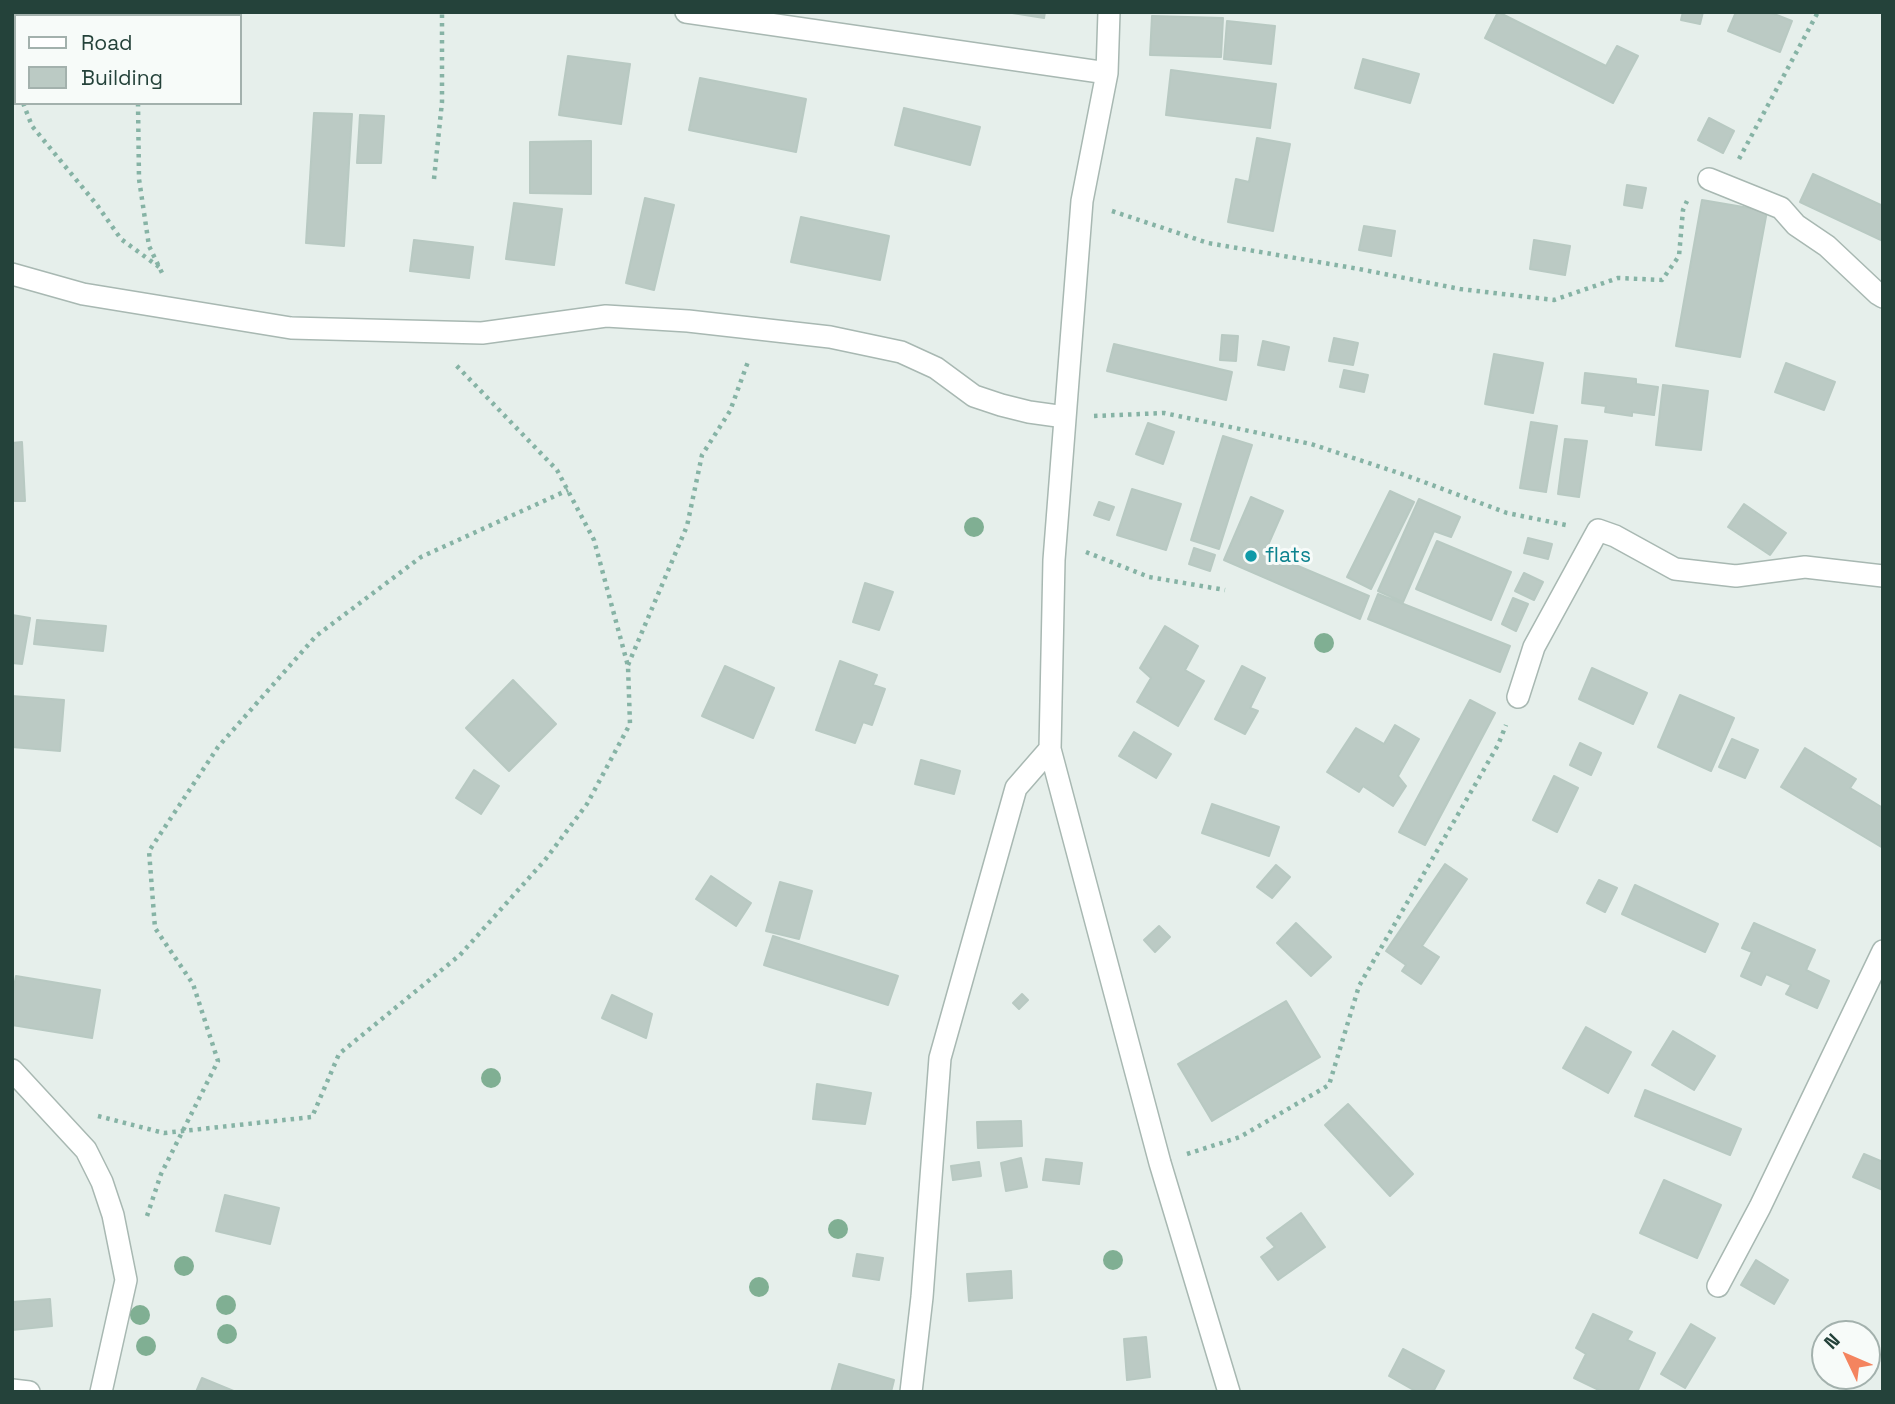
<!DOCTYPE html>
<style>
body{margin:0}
#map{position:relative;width:1895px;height:1404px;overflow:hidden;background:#e6efeb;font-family:"Space Grotesk",sans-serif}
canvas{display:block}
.frame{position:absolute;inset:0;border:14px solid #24423a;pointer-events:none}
.legend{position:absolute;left:14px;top:14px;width:228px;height:91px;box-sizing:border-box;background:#f7fbf9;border:2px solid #a3b1ad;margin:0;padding:9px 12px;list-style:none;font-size:21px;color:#24423a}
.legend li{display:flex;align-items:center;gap:14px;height:35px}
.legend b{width:35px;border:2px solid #a3b1ad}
.north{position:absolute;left:1811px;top:1320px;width:70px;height:70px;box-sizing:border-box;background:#f7fbf9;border:2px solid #a3b1ad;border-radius:50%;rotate:314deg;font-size:19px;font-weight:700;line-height:28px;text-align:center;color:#24423a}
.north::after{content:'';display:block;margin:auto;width:24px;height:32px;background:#f4845f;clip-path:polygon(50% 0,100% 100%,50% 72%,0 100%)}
</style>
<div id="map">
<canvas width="1895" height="1404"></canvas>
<div class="frame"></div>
<ul class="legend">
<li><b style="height:9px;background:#fff"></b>Road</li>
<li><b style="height:19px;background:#bbcac4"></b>Building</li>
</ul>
<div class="north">N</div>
</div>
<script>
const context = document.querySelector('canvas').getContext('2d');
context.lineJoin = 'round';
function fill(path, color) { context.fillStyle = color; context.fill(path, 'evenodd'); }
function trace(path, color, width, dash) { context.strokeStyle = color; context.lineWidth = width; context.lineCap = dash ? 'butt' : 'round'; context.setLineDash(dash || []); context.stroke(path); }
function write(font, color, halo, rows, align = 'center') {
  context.font = font + ' "Space Grotesk",sans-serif'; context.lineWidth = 6; context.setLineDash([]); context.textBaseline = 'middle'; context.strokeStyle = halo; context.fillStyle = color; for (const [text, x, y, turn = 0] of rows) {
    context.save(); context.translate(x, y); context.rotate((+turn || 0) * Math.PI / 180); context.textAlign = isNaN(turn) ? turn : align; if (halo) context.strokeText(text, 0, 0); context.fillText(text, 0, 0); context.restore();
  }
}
const building = new Path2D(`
 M1006,12h39l-1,6z
 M1498,12l108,54 11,-20 21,10 -25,47 -128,-65z
 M1683,12h20l-3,12 -19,-4z
 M1736,12h33l23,9 -12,31 -52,-21z
 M1152,16l71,2 -2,39 -71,-2z
 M1227,21l48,5 -4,38 -47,-5z
 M568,56l62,8 -9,60 -62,-9z
 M1363,59l56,15 -9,29 -55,-15z
 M1171,70l105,14 -6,44 -104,-13z
 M700,78l106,21 -10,53 -107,-22z
 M904,108l76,19 -10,38 -75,-20z
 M314,113l38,1 -8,132 -38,-3z
 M360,115l24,1 -3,47h-24z
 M1709,118l25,13 -11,22 -25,-13z
 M1257,138l33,6 -17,87 -45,-9 8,-43 13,3z
 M591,141v53l-61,-1v-51z
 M1813,174l70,32v35l-83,-39z
 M1627,185l19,3 -4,20 -18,-3z
 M645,198l29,7 -20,85 -28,-7z
 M1702,200l65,11 -27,146 -64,-11z
 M514,203l48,6 -8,56 -48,-6z
 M801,217l88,19 -9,44 -89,-18z
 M1364,226l31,5 -4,25 -32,-6z
 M414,240l59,7 -4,31 -59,-7z
 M1534,240l36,6 -5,29 -35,-6z
 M1222,335l16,1 -2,25 -16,-1z
 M1334,338l24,5 -5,22 -24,-4z
 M1263,341l26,6 -5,23 -26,-5z
 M1114,344l118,28 -6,28 -119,-29z
 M1494,354l49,9 -10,50 -48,-9z
 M1786,363l49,19 -11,28 -49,-18z
 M1344,370l24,5 -4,17 -24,-5z
 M1585,373l51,6v5l22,3 -4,28 -22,-3v4l-27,-4 1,-6 -24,-3z
 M1663,385l45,6 -7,59 -45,-5z
 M1531,422l26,4 -11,66 -26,-4z
 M1148,423l26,9 -11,32 -27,-10z
 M1223,436l29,9 -33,104 -28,-9z
 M1565,439l22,2 -8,56 -21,-3z
 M22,442l3,59h-13v-58z
 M1132,489l49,15 -15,46 -49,-15z
 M1390,491l24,11 -43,87 -24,-12z
 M1251,497l32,14 -18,41 104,44 -9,23 -136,-59z
 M1419,499l41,18 -9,20 -17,-6 -31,71 -25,-11z
 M1099,502l15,5 -5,13 -15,-5z
 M1744,504l42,29 -16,22 -42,-28z
 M1528,538l24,6 -4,15 -24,-6z
 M1437,541l74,31 -20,48 -75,-31z
 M1194,548l21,7 -5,16 -21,-7z
 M1524,573l19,9 -9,18 -19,-9z
 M865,583l28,9 -14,38 -26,-8z
 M1378,594l132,52 -10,26 -132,-53z
 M1513,598l15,6 -12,27 -14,-7z
 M12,615l18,3 -8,46 -10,-1z
 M37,620l69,6 -3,25 -69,-7z
 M1165,626l33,20 -13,24 19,11 -26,45 -41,-24 14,-24 -11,-10z
 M840,661l37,14 -4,10 12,4 -13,36 -9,-3 -8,21 -39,-13z
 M725,666l49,22 -21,50 -51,-22z
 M1242,666l23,12 -15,30 8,3 -13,23 -30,-15z
 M1592,668l55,25 -14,31 -54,-25z
 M513,680l43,44 -47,47 -43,-43z
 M1680,695l54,23 -23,53 -53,-24z
 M12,696l52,4 -4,51 -48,-4z
 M1470,700l25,13 -70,132 -26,-13z
 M1395,725l24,14 -21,37 8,10 -13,20 -30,-20 -4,6 -32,-20 29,-44 28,16z
 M1134,732l37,22 -15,24 -37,-22z
 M1732,739l26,11 -13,28 -26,-11z
 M1580,743l21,10 -10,22 -21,-10z
 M1805,748l51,31 -6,9 33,20v40l-102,-61z
 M921,760l39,11 -6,23 -39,-10z
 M474,770l25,16 -18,28 -25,-16z
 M1554,776l24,12 -21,44 -24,-12z
 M1212,804l67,23 -10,29 -67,-23z
 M1445,864l22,15 -45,67 17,11 -18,27 -19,-13 4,-6 -20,-14z
 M1276,865l14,12 -18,21 -15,-11z
 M711,876l40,27 -15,23 -40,-27z
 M1599,880l18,8 -12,24 -18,-9z
 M780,882l32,9 -13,48 -33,-8z
 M1635,885l83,39 -13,28 -83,-38z
 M1296,923l35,34 -20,19 -34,-33z
 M1754,923l61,27 -9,20 23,11 -12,27 -31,-14 5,-9 -25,-11 -5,11 -20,-9 11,-24 -10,-4z
 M1159,926l11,11 -15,15 -11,-12z
 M773,936l125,40 -10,29 -124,-40z
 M16,976l84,14 -8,48 -80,-13v-27z
 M1022,994l6,6 -9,9 -6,-6z
 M612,995l40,19 -6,24 -44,-20z
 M1286,1001l34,56 -108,64 -34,-57z
 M1586,1027l45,25 -23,41 -45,-25z
 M1673,1031l42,25 -21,34 -42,-25z
 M817,1084l54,9 -6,31 -52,-5z
 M1645,1090l96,39 -11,26 -95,-39z
 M1348,1104l65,70 -23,22 -65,-71z
 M1021,1121l1,25 -44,2 -1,-26z
 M1864,1154l19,8v28l-30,-13z
 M1021,1158l6,29 -21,4 -5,-28z
 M1046,1159l36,4 -3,21 -36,-4z
 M979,1162l2,14 -28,4 -2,-14z
 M1664,1180l57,25 -24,53 -57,-25z
 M225,1195l54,13 -9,36 -54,-13z
 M1301,1213l24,34 -47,33 -17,-23 14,-10 -8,-9z
 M857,1254l26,4 -4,22 -26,-4z
 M1756,1260l32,20 -14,24 -33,-19z
 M1011,1271l1,27 -43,3 -2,-27z
 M50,1299l2,27 -40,4v-28z
 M1593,1314l39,18 -5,8 28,13 -18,39h-34l-29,-14 12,-24 -10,-6z
 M1691,1324l24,14 -30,50 -24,-14z
 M1146,1337l4,40 -23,3 -3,-41z
 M1403,1349l41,22 -11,21h-16l-28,-16z
 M839,1364l55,16 -3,12h-60z
 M202,1378l34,14h-40z`);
fill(building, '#bbcac4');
trace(building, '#b8c9c2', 2);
const minor = new Path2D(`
 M686,12l421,61
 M1109,12l-2,61 -25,128 -28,359 -4,189 110,414 69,229
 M1709,179l72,29 15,17 31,21 51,48 5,3
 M12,274l71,20 208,34 191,5 124,-17 82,5 142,16 71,15 35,16 38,28 27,9 28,7 36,5
 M1518,697l16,-50 64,-117 17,6 60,33 61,7 69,-9 78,9
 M12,1070l74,80 16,32 11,33 13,65 -25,112
 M1718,1286l42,-79 123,-256
 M12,1390l17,2
 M911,1392l11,-95 18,-239 76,-270 34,-39`);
trace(minor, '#a8b8b2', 24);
trace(new Path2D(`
 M114,12l1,4
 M27,16v-4
 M89,16l3,-4
 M12,82l4,-16
 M23,103l9,23 65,79 24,34 38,28
 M138,103l1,76 10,67 15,31
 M1739,159l79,-147
 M434,179l8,-77v-90
 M1112,211l96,32 151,26 101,20 94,11 64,-22 44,2 17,-24 4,-46 4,-9
 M1094,416l70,-3 147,31 94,31 102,38 59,12
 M1086,552l63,25 76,13
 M628,665l59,-139 15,-71 28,-44 19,-52
 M98,1116l66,17 148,-16 27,-63 121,-99 85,-95 42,-56 43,-80 -2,-58 -34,-126 -37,-70 -103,-107
 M1187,1154l53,-17 89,-52 30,-99 139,-241 8,-20
 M147,1216l14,-42 57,-113 -25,-77 -38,-56 -6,-77 69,-104 98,-111 105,-79 147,-67`), '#86b3a5', 4.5, [3.5, 5]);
trace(minor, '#fff', 21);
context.fillStyle = '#80af93';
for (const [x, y] of [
 [974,527],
 [1324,643],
 [491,1078],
 [838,1229],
 [1113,1260],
 [184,1266],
 [759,1287],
 [226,1305],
 [140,1315],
 [227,1334],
 [146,1346]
]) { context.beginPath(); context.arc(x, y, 10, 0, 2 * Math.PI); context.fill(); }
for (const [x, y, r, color] of [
 [1251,556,7,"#0f9aa8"]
]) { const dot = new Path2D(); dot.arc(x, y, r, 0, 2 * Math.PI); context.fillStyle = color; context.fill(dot); trace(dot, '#f7fbf9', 2.5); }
write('21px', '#0d838f', '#f7fbf9', [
 ["flats",1265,556]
], 'left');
</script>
